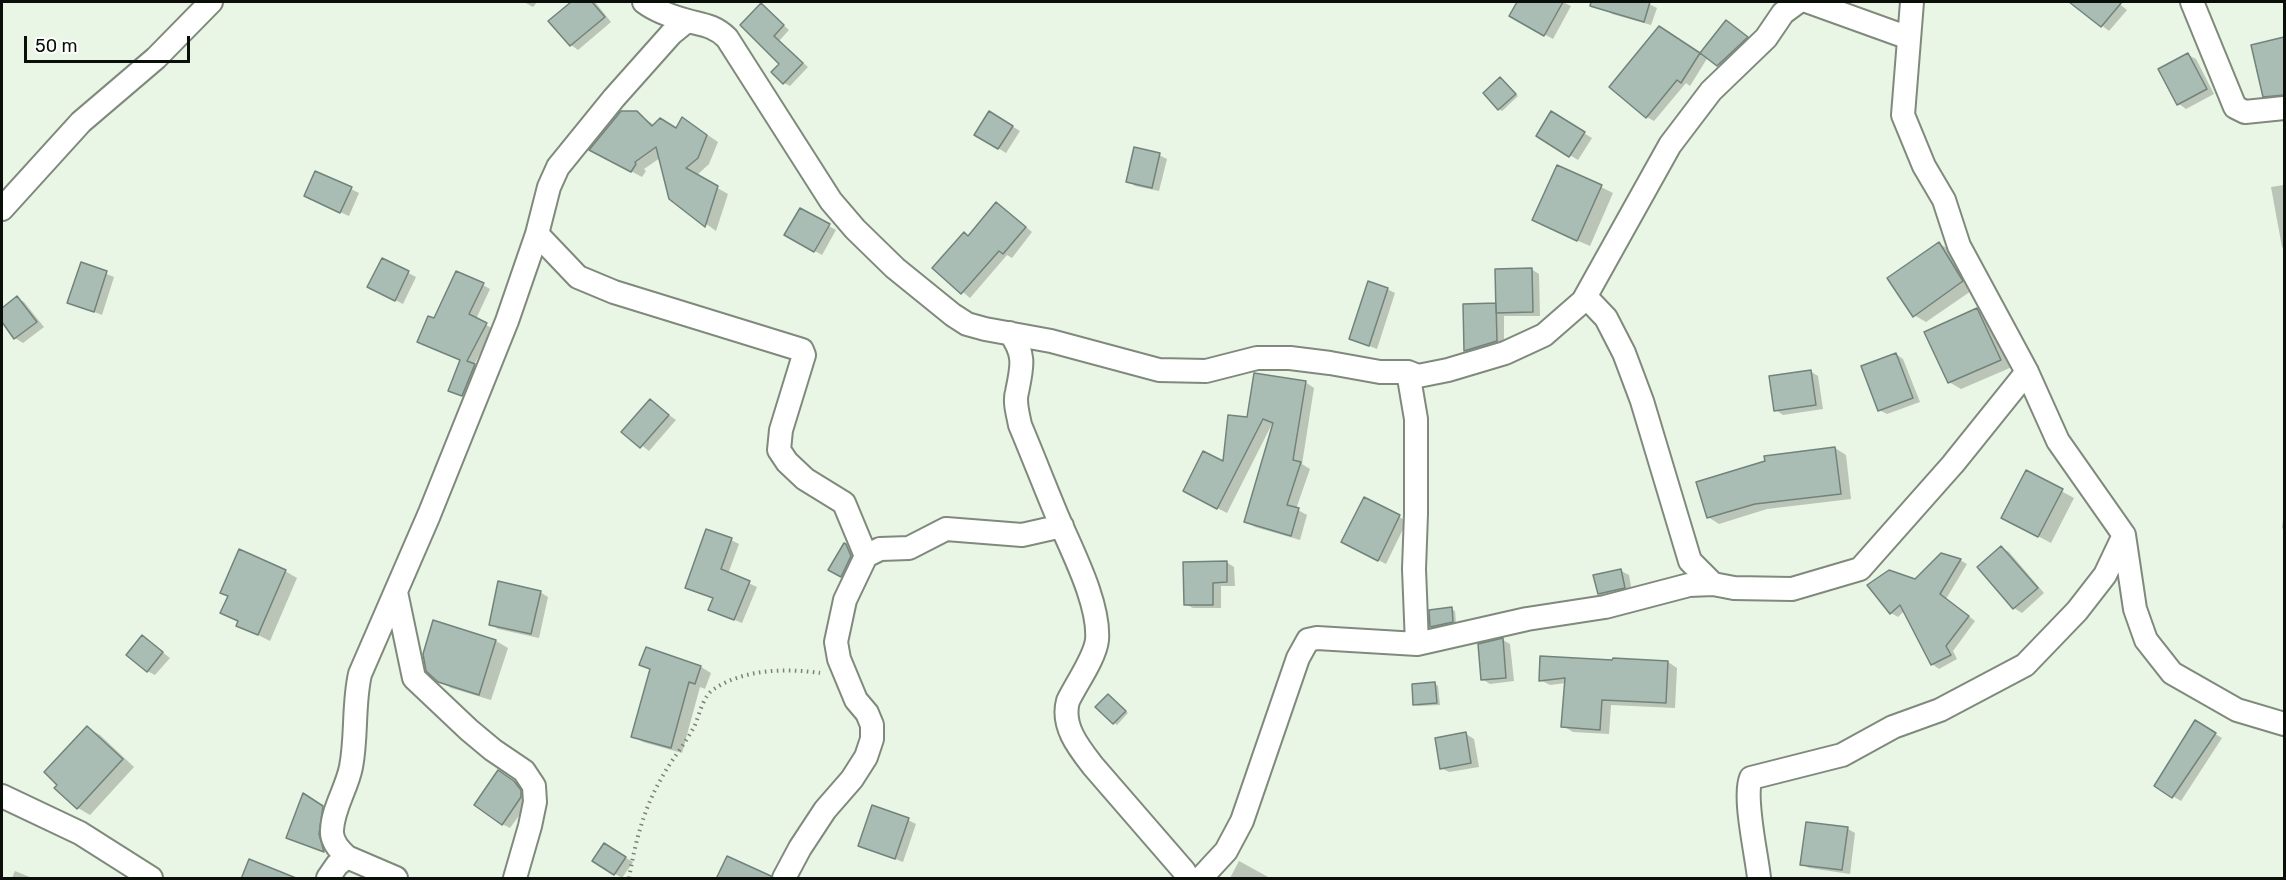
<!DOCTYPE html>
<style>
body{margin:0}
#map{position:relative;width:2286px;height:880px;overflow:hidden;background:#e9f5e5;font-family:Rubik,sans-serif}
canvas{display:block}
.frame{position:absolute;inset:0;border:3px solid #0b0f0a;pointer-events:none}
.scale{position:absolute;left:24px;top:36px;width:166px;height:27px;box-sizing:border-box;border:3px solid #0b0f0a;border-top:0;padding-left:8px;font-size:18px;line-height:21px;white-space:nowrap;color:#0b0f0a;-webkit-text-stroke:4px #fdfffc;paint-order:stroke}
</style>
<div id="map">
<canvas width="2286" height="880"></canvas>
<div class="frame"></div>
<div class="scale">50 m</div>
</div>
<script>
const context = document.querySelector('canvas').getContext('2d');
context.lineJoin = 'round';
function fill(path, color) { context.fillStyle = color; context.fill(path, 'evenodd'); }
function trace(path, color, width, dash) { context.strokeStyle = color; context.lineWidth = width; context.lineCap = dash ? 'butt' : 'round'; context.setLineDash(dash || []); context.stroke(path); }
fill(new Path2D(`
 M524,2h13l-4,5z
 M573,2h22l16,20 -33,28 -7,-5 -21,-24z
 M1519,2h44l8,4 -18,33 -42,-23z
 M1607,2h34l8,2 8,4 -6,17 -39,-11 -8,-5z
 M2076,2h41l10,8 -18,21 -35,-27z
 M761,5l28,25 -10,11 29,26 -18,19 -6,-3 -3,-20z
 M1726,22l28,20 -28,27 -18,-12 -18,29 -4,-3 -32,38 -7,-4 20,-84 34,22z
 M2284,39v63l-8,1 -12,-7 -11,-50z
 M2188,55l8,4 18,35 -28,15 -7,-5 -19,-34z
 M1501,79l17,17 -16,15 -3,-2z
 M637,113l17,12 22,4 17,-4 25,17 -9,22 -13,12 32,18 -12,37 -46,-33 -10,-40 -16,11 2,2 -4,6 -51,-27z
 M990,113l30,18 -14,22 -30,-19z
 M1552,114l40,24 -14,22 -40,-24z
 M1159,155l8,4 -8,32 -24,-5 -7,-5z
 M2284,185v64l-2,-2 -11,-60z
 M1601,187l12,6 -23,53 -44,-19z
 M351,189l8,4 -10,23 -36,-16z
 M1004,208l28,24 -20,26 -5,-3 -37,43 -36,-30z
 M800,210l36,20 -14,25 -36,-20z
 M1939,244l12,6 23,39 -48,33 -12,-7z
 M383,260l33,17 -13,27 -26,-13z
 M82,264l32,13 -12,38 -33,-13z
 M1531,269l8,5 1,42h-36v29l-31,10 -8,-5 33,-45z
 M483,285l7,4 -14,30 17,10 -19,36 7,5 -12,29 -12,-5 5,-34 -27,-40z
 M1387,289l8,4 -18,56 -26,-10z
 M17,298l7,4 20,25 -21,16 -8,-5 -13,-18v-11z
 M1977,310l12,6 23,51 -51,22 -12,-7z
 M1896,354l7,5 17,43 -33,12 -8,-4z
 M1810,371l8,5 5,33 -40,6 -7,-5z
 M1305,382l9,6 -12,76 8,5 -14,40 11,6 -7,25 -45,-13 -9,-5 28,-102 -47,93 -33,-17 31,-33 23,-44z
 M650,401l26,19 -27,31 -25,-19z
 M1835,448l11,7 5,44 -84,10 -48,15 -11,-7z
 M2026,472l48,26 -23,45 -36,-19z
 M1364,499l43,22 -21,43 -35,-18z
 M2284,511v19l-2,-2z
 M731,540l8,4 -11,30 29,13 -15,36 -24,-10 -4,-14 -27,-12z
 M844,545l10,5 4,11 -9,19 -19,-10z
 M2002,548l7,4 35,41 -22,20 -8,-5 -35,-41z
 M1960,560l7,4 -21,35 29,22 -22,30 4,8 -18,10 -7,-5 -28,-53 -6,6 -7,-4 24,-32z
 M1226,562l8,5 1,19h-14v22h-28l-8,-4z
 M285,571l12,7 -27,63 -32,-16 2,-3 -18,-9z
 M1621,571l8,4 3,17 -25,6 -8,-4z
 M540,592l8,5 -9,41 -41,-9 -8,-5z
 M1451,609l4,2 1,12 -21,5 -4,-2z
 M434,622l62,19 12,7 -17,52 -40,-12 -13,-8z
 M143,637l27,21 -15,17 -8,-4z
 M1503,640l7,4 4,37 -24,3 -8,-5z
 M1668,662l9,6 -2,40 -64,-3 -2,29 -36,-2 -10,-6 3,-43 -16,2 -10,-5z
 M641,664l60,3 10,6 -6,16 -5,-2 -18,66 -39,-11 -10,-6 18,-66z
 M1435,684l3,2 2,19 -22,1 -3,-2z
 M1112,698l16,15 -11,12 -3,-2z
 M2195,722l27,16 -41,63 -25,-15z
 M88,728l12,7 34,32 -44,48 -12,-7 -19,-23z
 M1466,734l8,5 5,28 -30,5 -8,-4z
 M506,776l16,11 7,15 -19,26 -8,-4z
 M304,795l27,17v42l-43,-17z
 M908,820l8,4 -13,38 -43,-17z
 M1848,829l7,4 -5,41 -41,-6 -7,-4z
 M604,845l29,17 -11,16 -28,-17z
 M1239,861l31,17h1h-41z
 M15,871l17,7h-20z`), '#0003');
const building = new Path2D(`
 M571,2h21l13,15 -35,29 -22,-25z
 M1517,2h46l-19,34 -35,-20z
 M1591,2h59l-6,20 -54,-16z
 M2069,2h53l-21,25z
 M761,3l23,22 -10,11 29,27 -20,21 -12,-12 8,-8 -39,-39z
 M1726,20l22,17 -31,29 -17,-13z
 M1659,26l41,27 -19,30 -4,-3 -31,38 -37,-31z
 M2284,37v58l-21,2 -12,-52z
 M2188,53l19,36 -30,16 -19,-36z
 M1500,77l16,17 -18,16 -15,-17z
 M621,111h16l15,15 8,-8 16,10 6,-11 25,18 -9,23 -12,10 32,18 -13,41 -36,-28 -13,-52 -21,15 1,2 -5,8 -42,-22z
 M989,111l24,15 -15,23 -24,-14z
 M1551,111l34,21 -16,25 -33,-21z
 M1134,147l26,6 -8,35 -26,-6z
 M1557,165l45,20 -25,56 -45,-21z
 M315,171l37,16 -12,26 -36,-17z
 M996,202l30,25 -23,27 -4,-3 -38,43 -29,-26 32,-36 4,4z
 M800,208l30,16 -16,28 -30,-17z
 M1939,242l24,39 -50,36 -26,-39z
 M382,258l27,13 -14,30 -28,-14z
 M81,262l26,9 -13,41 -27,-9z
 M1532,268l1,44 -37,1 -1,-44z
 M456,271l28,12 -15,31 18,9 -20,38 8,3 -13,32 -14,-5 12,-31 -43,-18 11,-26 6,2z
 M1368,281l20,7 -19,58 -20,-7z
 M17,296l20,26 -23,17 -12,-17v-14z
 M1496,303l1,38 -33,10 -1,-47z
 M1977,308l24,52 -53,23 -24,-51z
 M1896,353l17,45 -35,13 -17,-45z
 M1811,370l5,35 -42,6 -5,-35z
 M1254,373l52,8 -13,79 8,2 -14,43 12,3 -8,28 -47,-14 29,-99 -10,-4 -46,90 -34,-18 20,-40 20,10 5,-46 19,2z
 M650,399l19,16 -29,33 -19,-16z
 M1835,447l6,47 -86,10 -48,14 -11,-36 69,-21 -1,-5z
 M2026,470l37,19 -25,48 -37,-19z
 M1364,497l36,18 -22,46 -37,-19z
 M706,529l26,9 -11,31 29,12 -16,39 -26,-10 5,-12 -28,-10z
 M844,543l2,1 5,12 -10,21 -13,-7z
 M2001,546l37,42 -25,21 -36,-42z
 M239,549l47,21 -28,65 -22,-9 2,-5 -18,-8 8,-17 -8,-3z
 M1941,553l20,6 -21,35 29,22 -23,30 5,9 -20,10 -31,-60 -10,9 -23,-29 22,-15 26,9z
 M1227,561v21l-14,1v22h-29l-1,-43z
 M1621,569l4,19 -27,6 -5,-19z
 M498,581l43,10 -10,43 -42,-9z
 M1452,607l1,15 -23,5 -1,-17z
 M433,620l63,20 -17,55 -41,-13 -12,-11 -3,-17z
 M142,635l21,17 -16,20 -21,-17z
 M1503,638l3,40 -25,2 -3,-36z
 M646,647l55,19 -6,18 -6,-2 -18,66 -40,-11 19,-68 -11,-4z
 M1540,656l72,4 1,-2 55,3 -2,42 -64,-3 -2,30 -39,-3 4,-49 -26,3z
 M1435,682l2,21 -24,2 -1,-21z
 M1108,694l18,17 -13,13 -18,-17z
 M2195,720l21,13 -44,65 -18,-12z
 M87,726l36,33 -46,50 -23,-21 3,-3 -13,-13z
 M1466,732l5,31 -31,6 -5,-31z
 M498,770l16,11 7,9v7l-19,28 -28,-20z
 M303,793l20,13 -4,28 5,18 -38,-14z
 M872,805l37,13 -14,41 -37,-13z
 M1806,822l42,5 -6,43 -42,-5z
 M604,843l22,14 -12,18 -22,-14z
 M727,856l44,20v3h-55z
 M249,859l47,19v1h-55z`);
fill(building, '#aabdb4');
trace(building, '#71837b', 1.5);
const street = new Path2D(`
 M644,2c12,9 29,15 44,19 16,4 27,5 39,17l104,163 24,28 40,39 58,47 14,9 18,5 66,12 108,29 47,1 51,-13h33l40,5 50,9h28l10,4 30,-6 57,-17 39,-18 39,-34 87,-156 41,-54 55,-53 17,-25 15,-11
 M1809,2l100,36
 M1912,2l-9,113 21,51 20,34 15,46 68,126 31,69 66,94 11,74 11,31 26,33 65,37 47,14
 M2192,2l43,105 10,5 39,-4
 M2,209l79,-87 75,-64 55,-56
 M537,234l41,43 36,15 188,58 2,5 -23,75 -2,20 8,12 18,17 39,24 22,53
 M1586,297l20,21 18,35 18,48 48,160 23,23
 M1010,333c16,22 12,34 7,59 -3,10 1,22 3,33 13,31 25,62 38,93 14,33 42,86 39,122 -2,18 -21,44 -29,61 -7,25 11,47 25,65l91,105 4,7
 M1408,372l8,47v95l-2,55 3,75
 M396,592l18,86 55,52 24,20 31,21 10,15 1,16 -5,24 -15,52
 M2,796l78,37 71,45
 M328,878l9,-13 10,-8
 M396,878l-49,-21c-8,-7 -16,-16 -15,-27 1,-22 15,-42 19,-63 6,-31 2,-62 9,-93l69,-159 78,-194 30,-87 12,-47 9,-20 56,-69 57,-64 16,-13
 M784,878l16,-30 25,-38 27,-31 14,-22 6,-18v-14l-5,-12 -11,-13 -17,-41 -3,-17 9,-42 21,-44 14,-7 29,-1 37,-19 76,6 40,-9
 M1201,878l25,-27 16,-30 56,-163 10,-18 9,-2 100,6 110,-25 78,-12 84,-22 24,-1 21,4 58,1 68,-20 93,-105 74,-92
 M1759,878c-2,-22 -16,-81 -8,-100l91,-23 51,-28 47,-17 85,-45 52,-54 28,-36 19,-40`);
trace(street, '#7f8a7c', 26);
trace(new Path2D(`
 M629,878c6,-34 14,-68 32,-99 10,-19 25,-36 34,-54 5,-12 8,-29 19,-36 30,-20 72,-21 106,-16`), '#7a8278', 4, [1.5, 4.5]);
trace(street, '#fff', 22);
</script>
